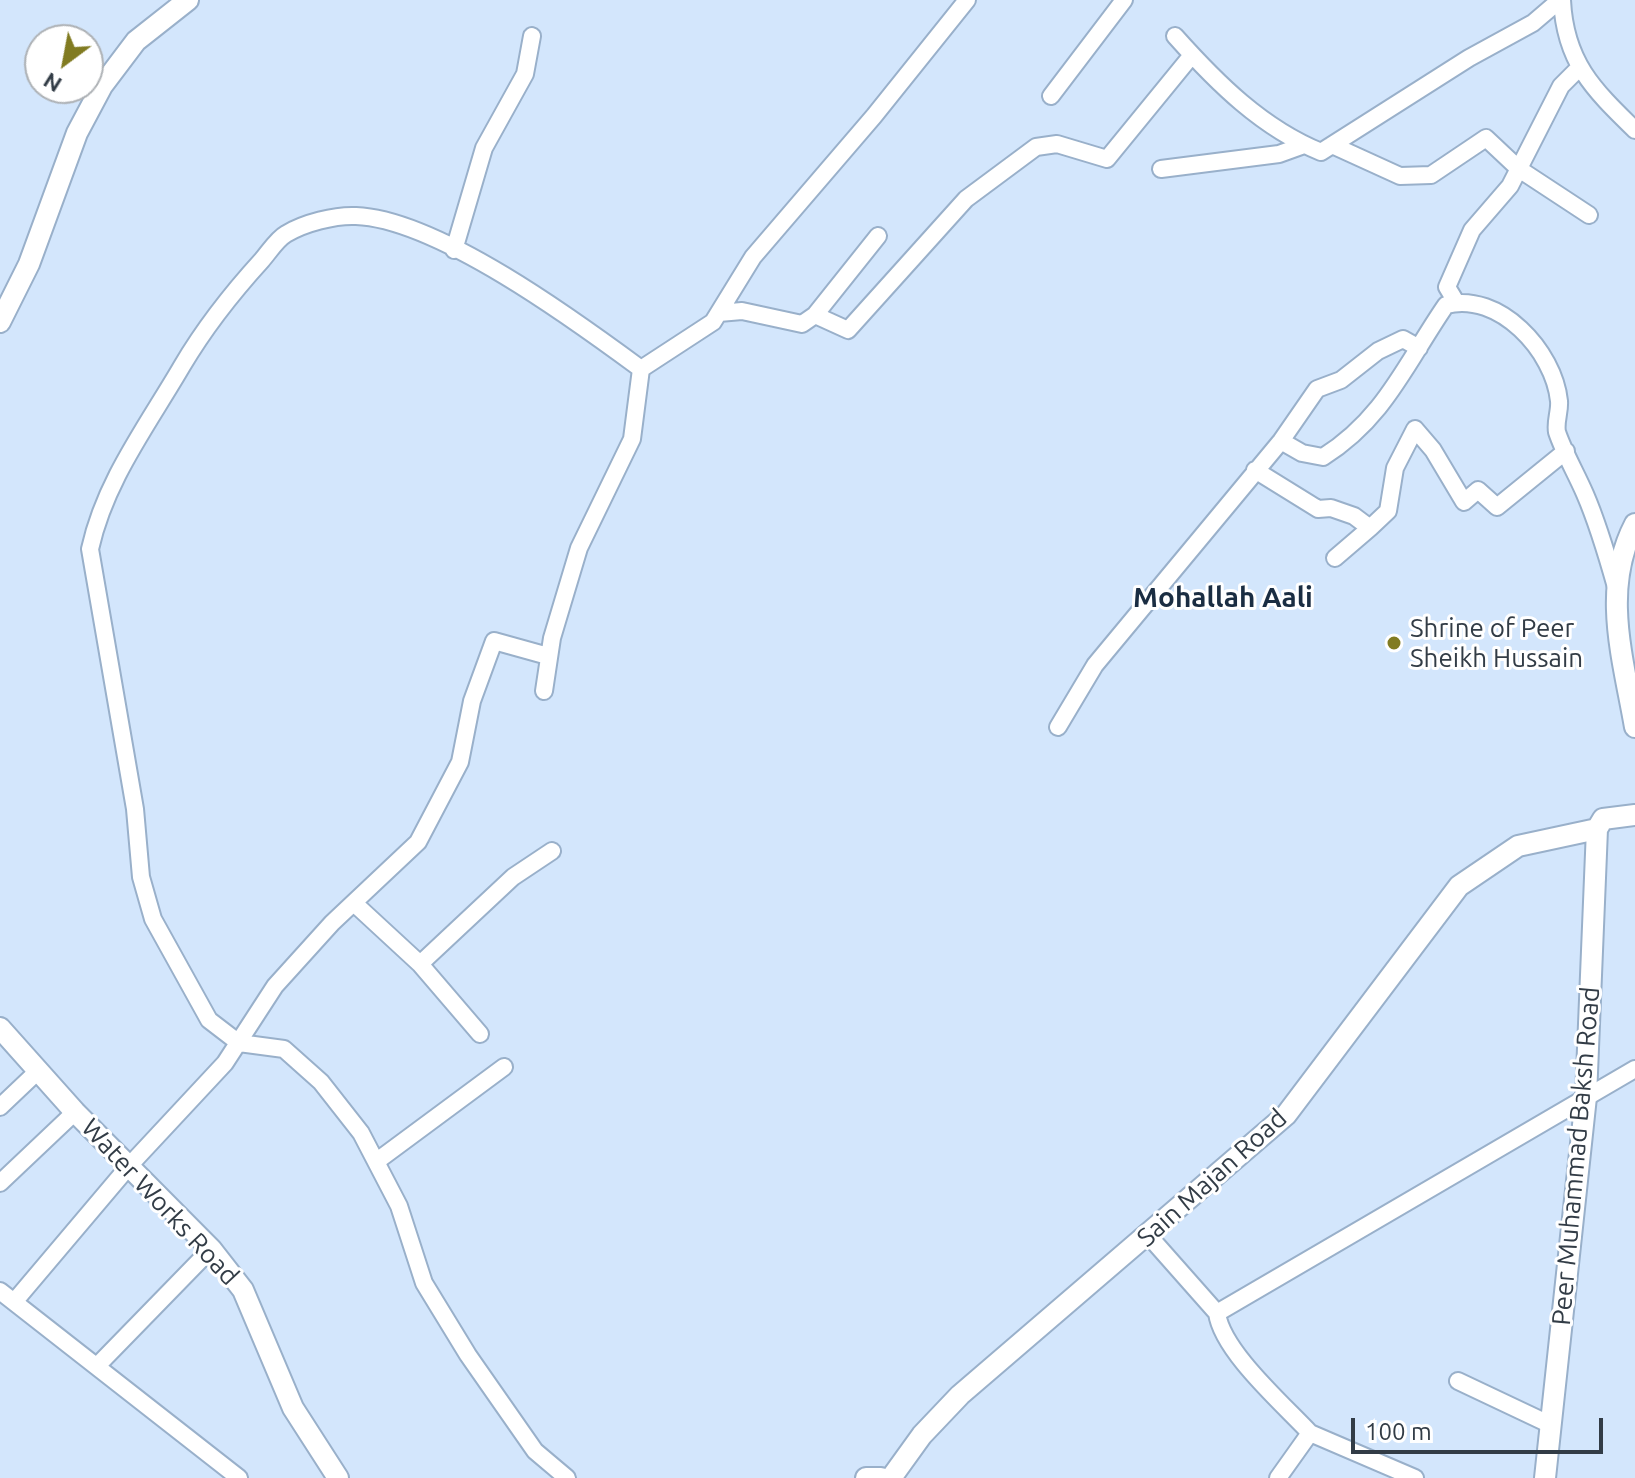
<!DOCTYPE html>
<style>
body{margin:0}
#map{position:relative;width:1635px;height:1478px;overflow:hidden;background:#d3e6fc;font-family:Ubuntu,sans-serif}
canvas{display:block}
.north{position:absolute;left:24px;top:24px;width:80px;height:80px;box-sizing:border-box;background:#fff;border:2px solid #adb1b5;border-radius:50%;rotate:212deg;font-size:22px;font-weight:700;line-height:32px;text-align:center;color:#323c46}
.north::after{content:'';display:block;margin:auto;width:28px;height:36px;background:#817b21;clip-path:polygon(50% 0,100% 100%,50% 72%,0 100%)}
.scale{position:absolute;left:1351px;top:1418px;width:252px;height:36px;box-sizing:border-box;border:4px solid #323c46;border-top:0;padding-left:10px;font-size:24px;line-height:28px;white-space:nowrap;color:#323c46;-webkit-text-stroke:6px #fff;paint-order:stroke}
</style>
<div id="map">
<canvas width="1635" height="1478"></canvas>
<div class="north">N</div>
<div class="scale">100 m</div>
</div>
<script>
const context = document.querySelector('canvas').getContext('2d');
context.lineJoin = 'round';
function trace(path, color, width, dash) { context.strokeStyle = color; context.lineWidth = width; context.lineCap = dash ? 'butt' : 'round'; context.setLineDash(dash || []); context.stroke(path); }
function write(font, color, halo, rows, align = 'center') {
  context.font = font + ' Ubuntu,sans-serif'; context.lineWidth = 6; context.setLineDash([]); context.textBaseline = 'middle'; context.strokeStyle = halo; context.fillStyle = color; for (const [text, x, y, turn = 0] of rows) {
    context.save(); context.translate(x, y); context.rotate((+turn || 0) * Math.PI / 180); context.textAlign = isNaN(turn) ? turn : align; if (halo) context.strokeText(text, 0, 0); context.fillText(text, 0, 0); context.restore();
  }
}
const minor = new Path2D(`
 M1562,0c3,62 31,89 73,130
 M1175,36c42,47 87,92 146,116l148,-94 64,-35 27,-23
 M1051,96l73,-96
 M1332,145l68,31 31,-1 55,-37 33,31 70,46
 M1161,169l118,-15 25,-9
 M454,250l30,-102 41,-74 7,-38
 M1456,302l-9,-15 25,-57 38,-44 51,-100 17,-17
 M719,313l23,-2 60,13 13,-9 33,15 118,-131 70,-52 21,-3 50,15 85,-104
 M815,315l63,-79
 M1281,441l21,12 21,4c62,-39 83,-94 123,-152 53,-14 108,46 113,96 1,10 -4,21 -2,31 7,21 19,41 28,62 13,30 22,61 31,93
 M1255,470l63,39 13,-1 23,8 16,12 -35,30
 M1370,528l18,-17 7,-43 20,-39 18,21 31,52 14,-12 19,17 69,-56
 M544,691l8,-53 27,-90 53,-109 9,-70 72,-47 40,-65 121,-141 93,-116
 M1058,727l37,-62 186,-224 36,-52 24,-9 37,-29 25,-12 16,9
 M355,904l65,60 60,70
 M420,964l93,-87 39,-26
 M0,1107l39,-37
 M377,1161l127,-94
 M0,1183l75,-71
 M1148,1235l69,78c5,38 66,91 93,120l-32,45
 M0,1291l239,187
 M14,1302l115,-136 96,-103 50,-77 57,-63 86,-81 42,-80 12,-61 22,-60 54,15
 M1217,1313l418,-244
 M97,1366l114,-117
 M1458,1381l93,44
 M1310,1433l105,45
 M567,1478l-32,-27 -67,-96 -44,-72 -25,-77 -38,-73 -40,-51 -37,-33 -45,-6 -30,-23 -56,-101 -12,-42 -6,-68 -45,-260c15,-68 57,-123 92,-183 23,-39 49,-72 80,-106 7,-8 15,-21 24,-26 18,-11 49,-19 70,-18 81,3 220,105 285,153`);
const tertiary = new Path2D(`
 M0,322l29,-58 48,-131 25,-47 34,-45 52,-41
 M1635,524c-34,65 -12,134 0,203
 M0,1028l75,84 136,137 32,41 50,118 45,70
 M866,1478h15
 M891,1478l31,-43 38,-40 326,-280 173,-229 59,-40 79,-17
 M1545,1478l41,-381 11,-268 6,-10 32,-4`);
trace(minor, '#99b0ca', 20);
trace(tertiary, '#99b0ca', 24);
trace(minor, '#fff', 16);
trace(tertiary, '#fff', 20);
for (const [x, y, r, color] of [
 [1394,643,8,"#817b21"]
]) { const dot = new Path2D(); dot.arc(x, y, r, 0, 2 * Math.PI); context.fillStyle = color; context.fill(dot); trace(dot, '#fff', 3); }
write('26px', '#323c46', '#fff', [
 ["Shrine of Peer",1410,628],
 ["Sheikh Hussain",1410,658]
], 'left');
write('26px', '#323c46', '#fff', [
 ["Peer Muhammad Baksh Road",1576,1156,-85],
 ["Sain Majan Road",1212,1178,-42],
 ["Water Works Road",160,1202,47]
]);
write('bold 28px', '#1a2d42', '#fff', [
 ["Mohallah Aali",1223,598]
]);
</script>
